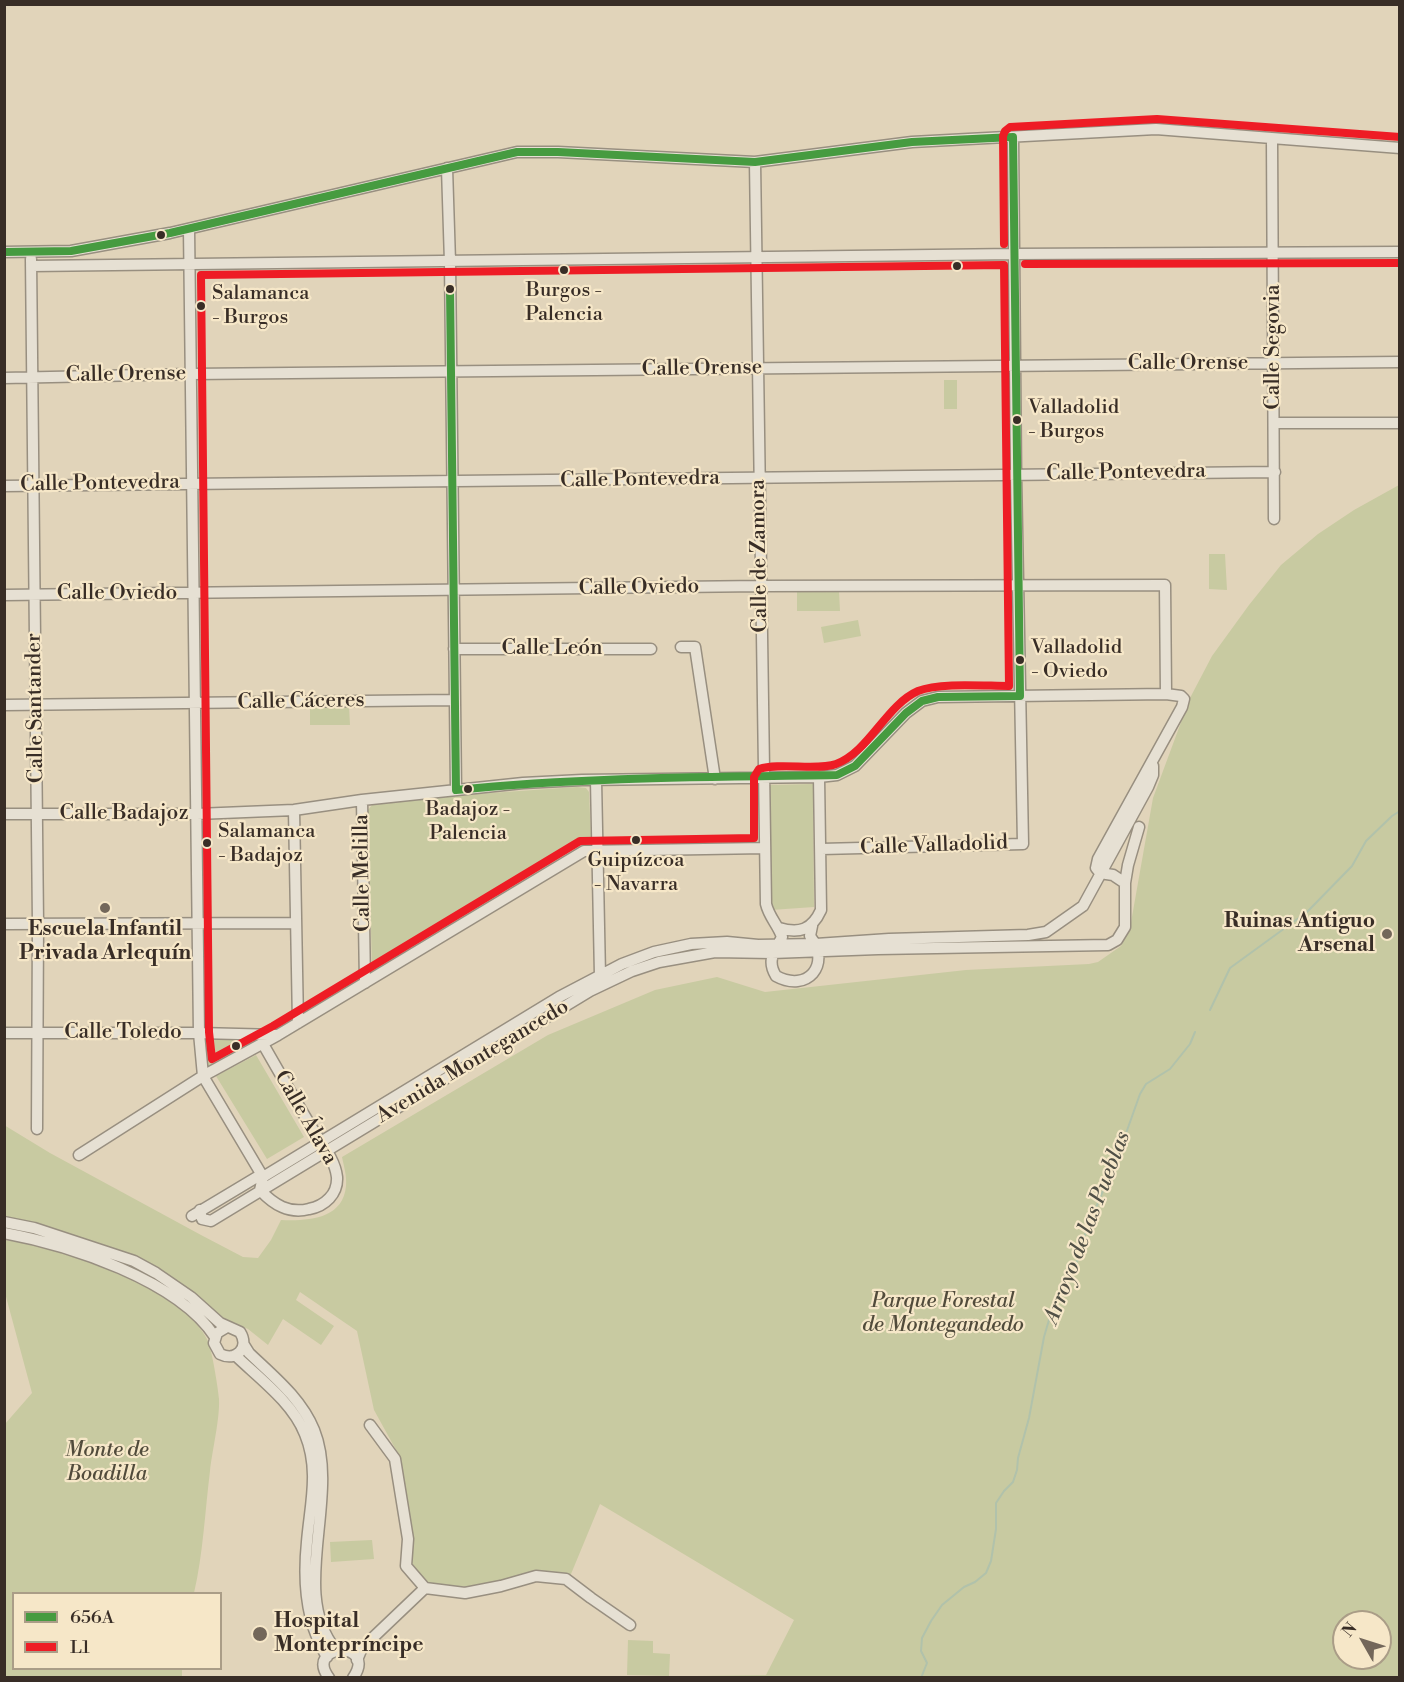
<!DOCTYPE html>
<meta charset="utf-8">
<style>
body{margin:0}
#map{position:relative;width:1404px;height:1682px;overflow:hidden;background:#e1d4ba;font-family:"Libre Bodoni",serif}
canvas{display:block}
.frame{position:absolute;inset:0;border:6px solid #382d26;pointer-events:none}
.legend{position:absolute;left:12px;top:1592px;width:210px;height:78px;box-sizing:border-box;background:#f6e7c8;border:2px solid #aa9d87;margin:0;padding:8px 10px;list-style:none;font-size:18px;color:#382d26}
.legend li{display:flex;align-items:center;gap:12px;height:30px}
.legend b{width:30px;border:2px solid #aa9d87}
.north{position:absolute;left:1332px;top:1610px;width:60px;height:60px;box-sizing:border-box;background:#f6e7c8;border:2px solid #aa9d87;border-radius:50%;rotate:309deg;font-size:16px;font-weight:700;line-height:24px;text-align:center;color:#382d26}
.north::after{content:'';display:block;margin:auto;width:21px;height:27px;background:#73675a;clip-path:polygon(50% 0,100% 100%,50% 72%,0 100%)}
</style>
<div id="map">
<canvas width="1404" height="1682"></canvas>
<div class="frame"></div>
<ul class="legend">
<li><b style="height:8px;background:#469b40"></b>656A</li>
<li><b style="height:8px;background:#ee1c25"></b>L1</li>
</ul>
<div class="north">N</div>
</div>
<script>
const context = document.querySelector('canvas').getContext('2d');
context.lineJoin = 'round';
function fill(path, color) { context.fillStyle = color; context.fill(path, 'evenodd'); }
function trace(path, color, width, dash) { context.strokeStyle = color; context.lineWidth = width; context.lineCap = dash ? 'butt' : 'round'; context.setLineDash(dash || []); context.stroke(path); }
function write(font, color, halo, rows, align = 'center') {
  context.font = font + ' "Libre Bodoni",serif'; context.lineWidth = 4.5; context.setLineDash([]); context.textBaseline = 'middle'; context.strokeStyle = halo; context.fillStyle = color; for (const [text, x, y, turn = 0] of rows) {
    context.save(); context.translate(x, y); context.rotate((+turn || 0) * Math.PI / 180); context.textAlign = isNaN(turn) ? turn : align; if (halo) context.strokeText(text, 0, 0); context.fillText(text, 0, 0); context.restore();
  }
}
fill(new Path2D(`
 M944,380h13v29h-13z
 M1399,485v1192h-702v-1l69,-1 28,-55 -194,-116 -29,70 -97,13 -49,-3 -15,-24 -9,-101 -27,-49 -17,-79 -57,-39 -4,8 38,26 -13,19 -38,-26 -15,26 -20,-16 -29,-13 -65,-51 -133,-44 -16,-3 -1,-93 46,28 151,82 42,22 15,1 13,-18 10,-20c25,1 62,0 65,-34 1,-10 -2,-19 -4,-29l206,-122 107,-45 62,-13 48,15 201,-22 123,-6 9,-2 23,-16 9,-18 23,-130 37,-100 22,-42 37,-51 32,-40 37,-31 36,-24zM1344,1622h36v36h-36z
 M1209,554h16l2,36 -18,-1z
 M839,591l1,20h-43v-19z
 M858,620l3,16 -37,7 -3,-16z
 M349,706l1,19h-40v-18z
 M813,784l1,123 -43,3 -2,-125z
 M577,787l9,1 3,4 2,46 -219,133 -4,-161 4,-5 104,-11z
 M204,1039l34,1 5,1v5l-36,21z
 M256,1055l48,82 -37,22 -51,-83z
 M5,1240c52,7 180,49 203,101 4,10 10,46 11,58 1,20 -7,52 -9,72 -5,40 -7,84 -16,122l-180,1v74l168,1v8l-177,1v-254l27,-31 -27,-100z
 M372,1540l2,19 -43,3 -1,-20z
 M628,1640l25,1v12l17,1 -1,22 -42,-1z`), '#c8caa1');
trace(new Path2D(`
 M1210,1010l20,-42 77,-56 45,-46 14,-25 26,-25 8,-5
 M921,1678l6,-15 -6,-12 1,-13 9,-17 11,-16 22,-18 11,-5 11,-9 5,-12 5,-32v-26l8,-12 9,-9 4,-12 1,-12 11,-40 15,-81 7,-24 23,-41 12,-41 33,-78 21,-59 6,-10 24,-15 20,-25 5,-12`), '#b1c2ab', 2);
const minor = new Path2D(`
 M1272,139l2,380
 M755,162l11,742c3,13 12,21 16,33 -7,14 -16,23 -6,39 31,17 56,-11 34,-40l2,-10
 M447,168l3,94 6,528
 M189,229l10,804 4,43 60,101 -3,13c14,15 29,24 49,19 16,-3 29,-15 28,-32 -2,-18 -16,-34 -25,-49 -17,-28 -33,-56 -49,-84
 M4,252l67,-1 99,-18 347,-81h41l197,10 157,-20 244,-13 244,19
 M31,259l7,664 -1,206
 M31,266l984,-12 385,-2
 M4,378l187,-4 1209,-12
 M1274,423h126
 M4,486l1271,-14
 M4,595l757,-9 404,-1 1,109
 M681,647h14l20,132
 M454,649h197
 M4,705l450,-5
 M596,780l4,196
 M362,800l3,183
 M294,810l4,213
 M4,814h193l97,-4 68,-10 161,-17 59,-3 237,-3 18,-2 18,-9 51,-53 16,-12 16,-4 228,-3 15,2 3,3 -2,8 -84,152 -2,9 4,5
 M821,849l202,-5 -7,-369 -3,-338
 M1100,873l13,2 12,8
 M4,924l292,-1
 M779,928c20,6 33,2 42,-18l-2,-133
 M4,1033h195l79,2
 M79,1155l124,-79 75,-41 306,-184 181,-3
 M200,1210l2,9 9,2 379,-230 42,-20 27,-9 56,-10 57,1 106,-4 230,-4 9,-5 8,-13v-44l3,-18 11,-38
 M192,1216l65,-39h6l296,-180 63,-33 32,-12 37,-8 36,-2 31,3 58,-1 73,-5 139,-4 18,-3 37,-26 65,-119 5,-12v-9
 M4,1222l30,6 100,33 22,12 35,24 29,26 20,9c10,16 -4,30 -20,22l-6,-11 3,-10 10,-6
 M4,1233c65,12 174,47 211,104
 M244,1345l5,8c24,23 52,45 65,77 27,67 -26,163 22,220
 M235,1355c25,24 57,47 70,79 15,36 5,71 2,108 -4,39 -1,81 20,115
 M370,1425l25,34 13,80 -2,27 19,22 40,5 36,-7 35,-10 30,3 25,19 39,27
 M357,1660l5,-12 63,-60
 M329,1678c-26,-35 50,-38 24,0`);
trace(minor, '#988f80', 13);
trace(minor, '#e6e0d3', 10);
trace(new Path2D(`
 M1013,137l7,559
 M4,252l67,-1 99,-18 347,-81h41l197,10 157,-20 101,-5
 M450,289l6,501
 M456,790c127,-13 254,-13 381,-15l18,-9 51,-53 16,-12 16,-4 82,-1`), '#469b40', 8);
trace(new Path2D(`
 M1004,244l-1,-108 2,-5 5,-4 147,-8 243,18
 M1025,264l375,-1
 M1004,265l5,421c-24,0 -69,-4 -91,5 -32,14 -49,61 -82,73 -19,7 -56,-2 -77,5l-5,8v61l-174,3 -307,185 -61,33 -3,-27 -8,-757z`), '#ee1c25', 8);
for (const [x, y, r, color] of [
 [161,235,5,"#382d26"],
 [957,266,5,"#382d26"],
 [564,270,5,"#382d26"],
 [450,289,5,"#382d26"],
 [201,306,5,"#382d26"],
 [1017,420,5,"#382d26"],
 [1020,660,5,"#382d26"],
 [468,789,5,"#382d26"],
 [636,840,5,"#382d26"],
 [207,843,5,"#382d26"],
 [105,908,6,"#73675a"],
 [1387,934,6,"#73675a"],
 [236,1046,5,"#382d26"],
 [260,1634,8,"#73675a"]
]) { const dot = new Path2D(); dot.arc(x, y, r, 0, 2 * Math.PI); context.fillStyle = color; context.fill(dot); trace(dot, '#f6e7c8', 2); }
write('20px', '#382d26', '#f6e7c8', [
 ["Burgos -",564,291,"center"],
 ["Palencia",564,315,"center"],
 ["Salamanca",212,294],
 ["- Burgos",212,318],
 ["Valladolid",1028,408],
 ["- Burgos",1028,432],
 ["Valladolid",1031,648],
 ["- Oviedo",1031,672],
 ["Badajoz -",468,810,"center"],
 ["Palencia",468,834,"center"],
 ["Salamanca",218,832],
 ["- Badajoz",218,856],
 ["Guipúzcoa",636,861,"center"],
 ["- Navarra",636,885,"center"]
], 'left');
write('21px', '#382d26', '#f6e7c8', [
 ["Calle Segovia",1274,347,-90],
 ["Calle Orense",1188,364],
 ["Calle Orense",702,369,-1],
 ["Calle Orense",126,375,-1],
 ["Calle Pontevedra",1126,473,-1],
 ["Calle Pontevedra",640,480,-1],
 ["Calle Pontevedra",100,484,-1],
 ["Calle de Zamora",760,556,-91],
 ["Calle Oviedo",639,588,-1],
 ["Calle Oviedo",117,594],
 ["Calle León",552,649],
 ["Calle Cáceres",301,702,-1],
 ["Calle Santander",36,708,-91],
 ["Calle Badajoz",124,814],
 ["Calle Valladolid",934,846,-2],
 ["Calle Melilla",363,873,-91],
 ["Calle Toledo",123,1033],
 ["Avenida Montegancedo",473,1062,-31],
 ["Calle Álava",305,1118,60]
]);
write('bold 21px', '#382d26', '#f6e7c8', [
 ["Ruinas Antiguo",1375,922],
 ["Arsenal",1375,946],
 ["Escuela Infantil",105,930,"center"],
 ["Privada Arlequín",105,954,"center"],
 ["Hospital",274,1622,"left"],
 ["Montepríncipe",274,1646,"left"]
], 'right');
write('italic 21px', '#514b3b', '#f6e7c8', [
 ["Parque Forestal",943,1302],
 ["de Montegandedo",943,1326],
 ["Monte de",107,1451],
 ["Boadilla",107,1475]
]);
write('italic 22px', '#515046', '#f6e7c8', [
 ["Arroyo de las Pueblas",1088,1228,-69]
]);
</script>
